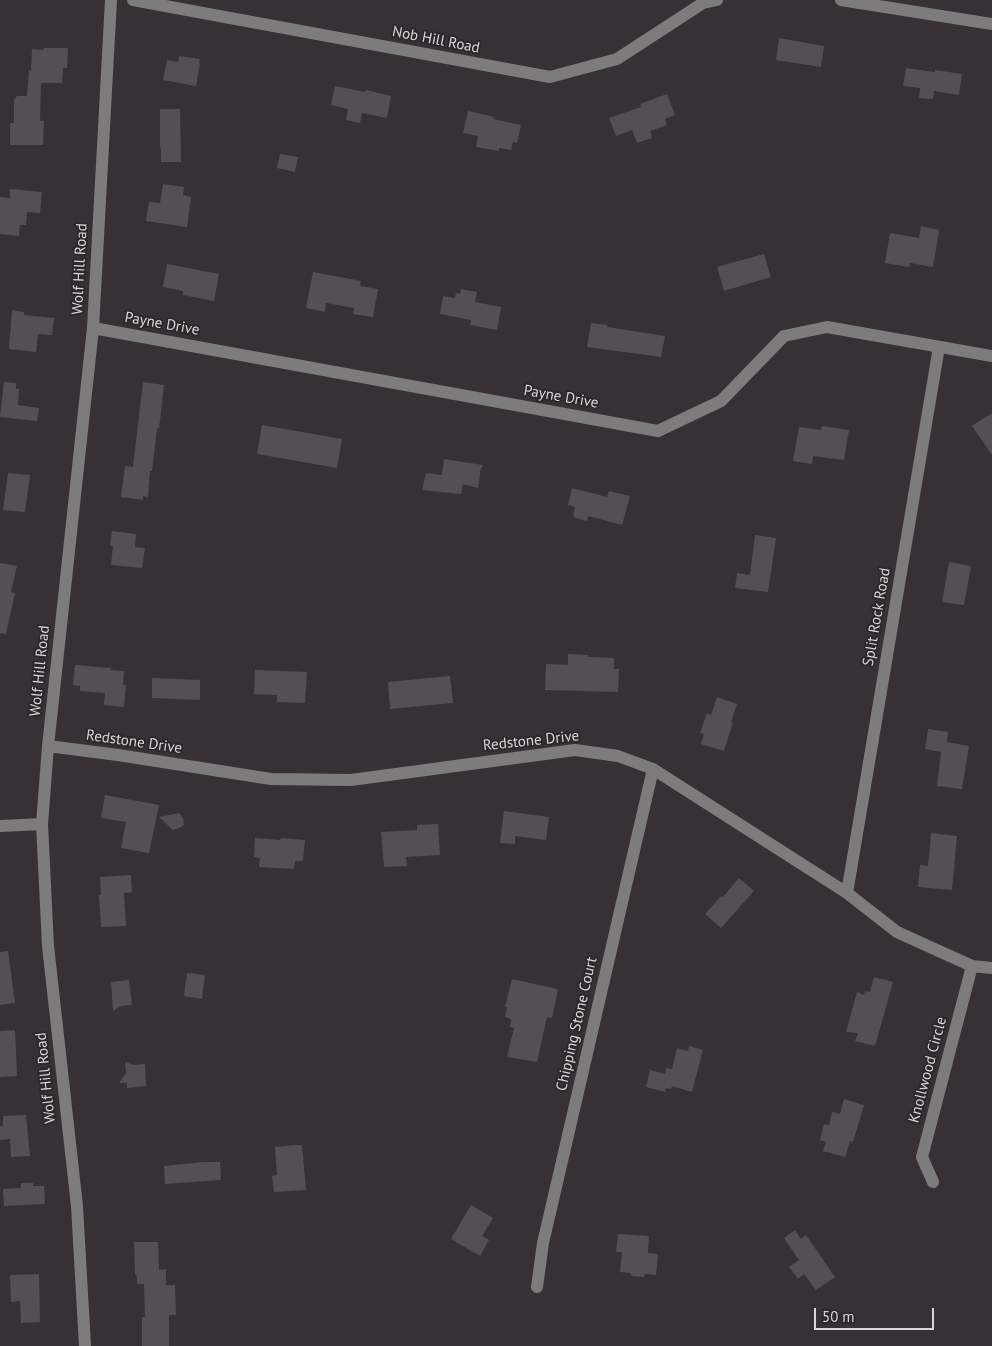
<!DOCTYPE html>
<style>
body{margin:0}
#map{position:relative;width:992px;height:1346px;overflow:hidden;background:#373135;font-family:"PT Sans",sans-serif}
canvas{display:block}
.scale{position:absolute;left:814px;top:1308px;width:120px;height:22px;box-sizing:border-box;border:2px solid #d9d6d8;border-top:0;padding-left:6px;font-size:15px;line-height:18px;white-space:nowrap;color:#d9d6d8;-webkit-text-stroke:4px #2d282b;paint-order:stroke}
</style>
<div id="map">
<canvas width="992" height="1346"></canvas>
<div class="scale">50 m</div>
</div>
<script>
const context = document.querySelector('canvas').getContext('2d');
context.lineJoin = 'round';
function fill(path, color) { context.fillStyle = color; context.fill(path, 'evenodd'); }
function trace(path, color, width, dash) { context.strokeStyle = color; context.lineWidth = width; context.lineCap = dash ? 'butt' : 'round'; context.setLineDash(dash || []); context.stroke(path); }
function write(font, color, halo, rows, align = 'center') {
  context.font = font + ' "PT Sans",sans-serif'; context.lineWidth = 4; context.setLineDash([]); context.textBaseline = 'middle'; context.strokeStyle = halo; context.fillStyle = color; for (const [text, x, y, turn = 0] of rows) {
    context.save(); context.translate(x, y); context.rotate((+turn || 0) * Math.PI / 180); context.textAlign = isNaN(turn) ? turn : align; if (halo) context.strokeText(text, 0, 0); context.fillText(text, 0, 0); context.restore();
  }
}
fill(new Path2D(`
 M779,38l45,8 -3,21 -45,-7z
 M44,48h24l-1,20h-4l-1,15h-21l-1,38h4l-1,24h-33v-22h4v-23l3,-4h10l2,-26 2,1 1,-22 11,1z
 M179,56l21,3 -1,4h1l-4,23 -33,-6 4,-20 11,2z
 M906,68l29,4v-2l27,4 -3,21 -25,-4 -1,8 -14,-1 1,-10 -17,-2z
 M335,86l30,6 1,-2 25,6 -4,22 -25,-5 -2,10 -14,-3 2,-11 -17,-4z
 M667,94l8,21 -10,4 2,6 -17,6 2,7 -15,5 -5,-13 -16,6 -7,-18 32,-11 -1,-3z
 M160,109h20l1,53h-20v-13l-1,-2z
 M468,111l26,6 -1,2 28,6 -4,18 -4,-1 -2,8 -12,-2v3l-23,-4 2,-11 -15,-3z
 M280,154l18,3 -3,15 -18,-4z
 M163,184l21,3 -1,8 8,2 -4,30 -41,-6 3,-19 11,1z
 M10,189l32,3 -2,21 -13,-1 -1,13h-6l-1,11 -19,-2v-37l10,1z
 M921,226l18,4 -6,37 -23,-4 -1,4 -24,-4 5,-30 29,5z
 M764,254l7,23 -47,14 -7,-24z
 M167,264l52,10 -5,27 -31,-6v-4l-20,-4z
 M313,272l48,9 -1,5 18,3 -5,28 -20,-3 1,-6 -28,-5 -1,9 -19,-4z
 M461,289l16,3 -2,10 26,5 -4,23 -27,-5 1,-5 -31,-6 3,-18 12,2 1,-5 4,1z
 M12,310l12,2v3l30,3 -2,17 -14,-1 -2,18 -27,-3z
 M591,323l16,2v2l58,9 -4,21 -74,-10z
 M4,382l12,1v6h3l-1,16 21,3 -2,13 -37,-4z
 M143,382l21,3 -5,44 -2,-1 -5,43h-2l-2,26 -5,-1v4l-22,-3 4,-31 8,1z
 M992,413v42l-20,-29z
 M262,425l80,14 -5,29 -80,-14z
 M822,426l27,4 -5,30 -31,-4 -1,8 -19,-3 6,-34 22,3z
 M444,459l39,6 -3,6v4l-2,13 -15,-4 -2,10 -39,-4 4,-17 16,2z
 M8,473l22,2 -5,37 -22,-2z
 M572,488l35,9 2,-6 21,5 -8,29 -34,-9 -1,5 -14,-4 2,-10 -7,-2z
 M112,531l24,3 -1,13 10,1 -3,20 -31,-3 2,-19h-3z
 M755,535l21,3 -8,54 -33,-4 2,-15 13,2z
 M949,562l22,4 -7,39 -22,-3z
 M0,563l17,3 -6,26 4,1 -9,41 -6,-1z
 M568,654l20,1v2l26,1v11h5l-1,23 -73,-2 1,-26 22,1z
 M75,665l36,3v2l13,1 -1,14h3l-2,22 -20,-2 1,-12 -25,-2v-5l-7,-1z
 M255,670l52,2 -2,31 -28,-1v-7l-23,-1z
 M450,676l3,27 -63,6 -2,-27z
 M152,678l48,2v20l-48,-2z
 M717,697l20,7 -6,18h2l-9,29 -23,-7 3,-10 -4,-1 7,-20 4,2z
 M928,729l20,3 -1,10 22,4 -7,43 -25,-3 4,-34 -16,-3z
 M105,795l54,10 -10,48 -28,-5 5,-26 -25,-4z
 M504,811l45,6 -3,23 -31,-4v8l-15,-1z
 M179,813l4,5 1,7 -5,3 -6,2 -14,-13z
 M438,824l2,31 -34,2 1,9 -23,1 -3,-35 36,-2v-5z
 M931,833l26,3 -5,54 -34,-3 2,-22 8,1z
 M255,838l25,2 1,-2 24,2 -2,21h-8l-1,8 -35,-2 1,-9 -6,-1z
 M131,875l1,17 -8,1 2,33 -25,1 -2,-32h2l-1,-18z
 M739,878l15,13 -33,37 -16,-14 16,-18 2,1z
 M8,951l7,52 -15,2v-53z
 M187,973l18,2 -3,24 -18,-3z
 M874,977l19,5 -18,64 -20,-5 3,-8 -12,-1 11,-40 7,3 1,-4 5,1z
 M512,979l46,10 -6,29 -5,-1 -10,45 -30,-5 7,-29 -4,-1 1,-8 -6,-2 2,-10h-2z
 M129,980l3,25 -11,1 -8,5 -2,-29z
 M15,1030l2,46 -17,1v-46z
 M689,1046l14,4 -11,42 -20,-6 -1,3 -5,-1 -1,4 -19,-5 4,-17 15,4 1,-6 6,1 5,-21 11,3z
 M125,1062l9,3 11,-1 1,22 -19,2v-5h-8l7,-10z
 M844,1099l20,6 -11,37 -3,-1 -5,16 -22,-6 3,-9 -6,-2 4,-16 5,1 3,-13 8,2z
 M26,1115l4,41 -19,1 -1,-18 -10,1v-14h3v-10z
 M294,1145h8l4,45 -32,2 -2,-16 5,-1 -2,-28z
 M204,1162h16l1,18 -56,4 -1,-18z
 M21,1183h12v3h11l1,18 -41,2 -1,-17 18,-1z
 M471,1205l22,13 -11,18 7,4 -9,16 -29,-17z
 M795,1230l6,9 5,-4 29,42 -19,13 -12,-16 -6,5 -9,-12 10,-7 -15,-22z
 M618,1234l31,2 -1,17 10,1 -2,21 -11,-1 -1,3 -12,-1 -2,-3 -10,-1 2,-20h-6z
 M134,1242h24l1,28 7,-1v16h9l1,30h-7v31h-27v-29h3l-1,-33h-7v-8l-2,-2z
 M39,1274l1,48 -19,1 -1,-22 -9,1 -1,-27z`), '#554f53');
trace(new Path2D(`
 M133,0l417,77 67,-18 86,-56 14,-3
 M841,0l151,24
 M93,328l565,103 63,-30 63,-65 43,-9 165,29
 M48,746l70,9 153,24 80,1 224,-30 43,6 35,13 194,124 50,39 75,34 20,2
 M0,826l42,-2
 M847,893l92,-546
 M933,1182l-11,-25 50,-191
 M537,1287l6,-44 110,-474
 M85,1346l-8,-140 -29,-260 -6,-122 6,-78 45,-418 18,-328`), '#7e7b7d', 12);
write('15px', '#d9d6d8', '#2d282b', [
 ["Nob Hill Road",436,40,11],
 ["Wolf Hill Road",80,269,-87],
 ["Payne Drive",162,324,10],
 ["Payne Drive",561,397,10],
 ["Split Rock Road",877,617,-80],
 ["Wolf Hill Road",40,671,-84],
 ["Redstone Drive",531,741,-6],
 ["Redstone Drive",134,742,8],
 ["Chipping Stone Court",577,1024,-77],
 ["Knollwood Circle",928,1070,-75],
 ["Wolf Hill Road",46,1078,-96]
]);
</script>
